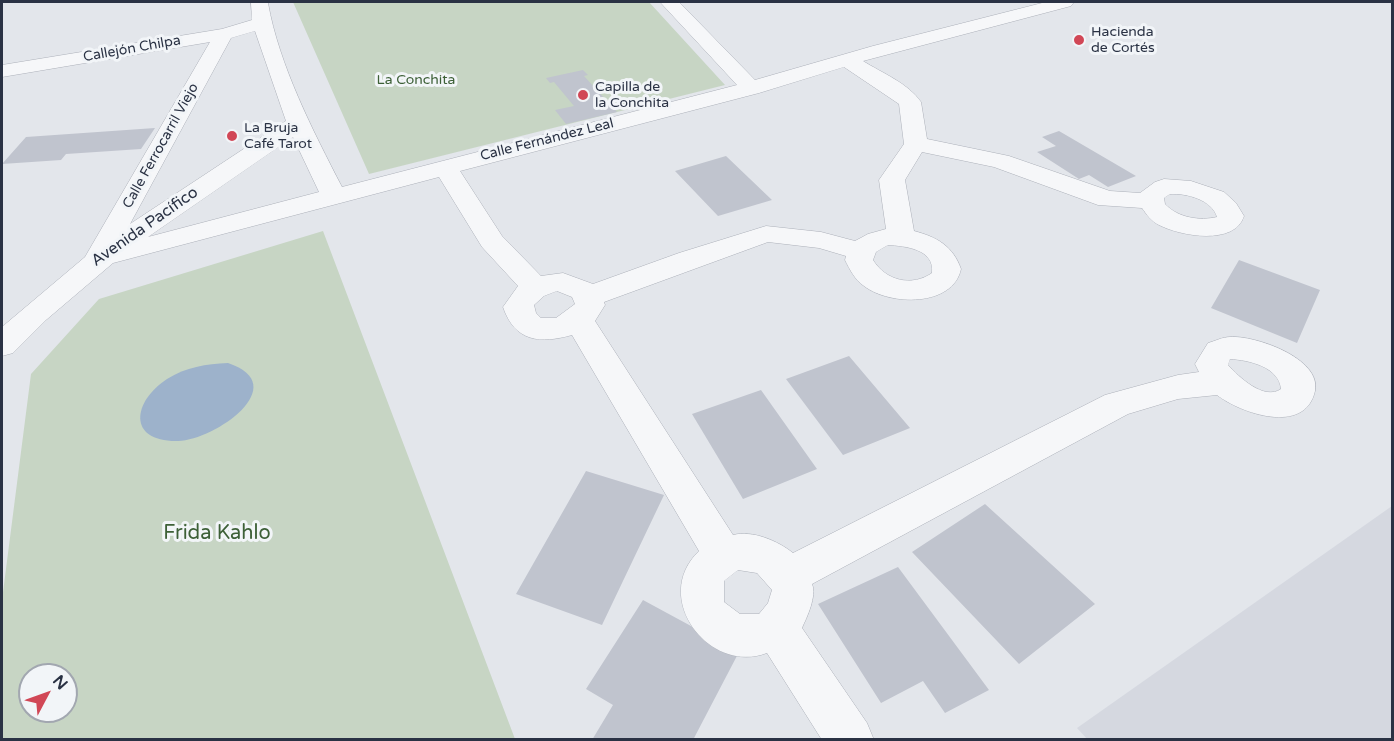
<!DOCTYPE html>
<meta charset="utf-8">
<style>
body{margin:0}
#map{position:relative;width:1394px;height:741px;overflow:hidden;background:#e3e6eb;font-family:"Varela Round",sans-serif}
canvas{display:block}
.frame{position:absolute;inset:0;border:3px solid #2a3244;pointer-events:none}
.north{position:absolute;left:18px;top:663px;width:60px;height:60px;box-sizing:border-box;background:#f2f5f8;border:2px solid #a2a7b0;border-radius:50%;rotate:49deg;font-size:16px;font-weight:700;line-height:24px;text-align:center;color:#2a3244}
.north::after{content:'';display:block;margin:auto;width:21px;height:27px;background:#d14756;clip-path:polygon(50% 0,100% 100%,50% 72%,0 100%)}
</style>
<div id="map">
<canvas width="1394" height="741"></canvas>
<div class="frame"></div>
<div class="north">N</div>
</div>
<script>
const context = document.querySelector('canvas').getContext('2d');
context.lineJoin = 'round';
function fill(path, color) { context.fillStyle = color; context.fill(path, 'evenodd'); }
function trace(path, color, width, dash) { context.strokeStyle = color; context.lineWidth = width; context.lineCap = dash ? 'butt' : 'round'; context.setLineDash(dash || []); context.stroke(path); }
function write(font, color, halo, rows, align = 'center') {
  context.font = font + ' "Varela Round",sans-serif'; context.lineWidth = 6; context.setLineDash([]); context.textBaseline = 'middle'; context.strokeStyle = halo; context.fillStyle = color; for (const [text, x, y, turn = 0] of rows) {
    context.save(); context.translate(x, y); context.rotate((+turn || 0) * Math.PI / 180); context.textAlign = isNaN(turn) ? turn : align; if (halo) context.strokeText(text, 0, 0); context.fillText(text, 0, 0); context.restore();
  }
}
fill(new Path2D(`
 M1392,506v233l-304,1 -11,-12z`), '#d5d8e0');
fill(new Path2D(`
 M293,2h356l76,83 -356,89z
 M323,231l192,508 -513,1v-140l29,-226 68,-75zM30,675h36v36h-36z`), '#c7d5c4');
fill(new Path2D(`
 M228,363c66,22 -13,77 -50,78 -51,1 -46,-39 -11,-62 19,-12 39,-15 61,-16z`), '#9db2cb');
fill(new Path2D(`
 M583,70l5,5 -4,1 33,36 -51,12 -11,-14 19,-4 -20,-24 -4,1 -4,-5z
 M155,128l-14,21 -75,5 -5,6 -59,4 24,-27z
 M1059,131l77,45 -28,11 -19,-12 -10,4 -42,-27 19,-6 -14,-9z
 M726,156l46,44 -54,16 -43,-45z
 M1239,260l81,30 -23,53 -86,-35z
 M849,356l61,72 -67,27 -57,-76z
 M761,390l56,79 -74,30 -51,-85z
 M586,471l78,24 -62,130 -86,-31z
 M985,504l110,100 -76,60 -107,-112z
 M898,567l91,123 -44,23 -22,-32 -42,22 -63,-99z
 M643,600l96,52 -46,88h-101l21,-35 -27,-16z`), '#c0c4ce');
const street = new Path2D(`
 M251,2l17,1c11,62 45,128 74,184l395,-102 -77,-83h19l76,78 118,-34 173,-44h28l-3,4 -208,55c19,12 45,22 58,41l6,37 82,17 101,35 30,2 15,-11 9,-3 27,2 33,11 12,11 8,13c-9,30 -64,20 -85,9 -8,-4 -12,-10 -17,-17l-44,-3 -104,-38 -72,-15 -17,28 9,51c23,6 39,15 47,38 -8,38 -71,37 -97,17 -9,-6 -14,-16 -19,-26l1,-4 -27,-8 -51,-6 -164,60 1,3 -10,16 138,214c20,-5 45,6 60,18l312,-158 73,-20 21,-3 -4,-8 13,-21c7,-2 15,-6 22,-6 24,-2 92,21 85,54 -10,45 -75,22 -98,4l-39,4 -50,15 -316,170c5,12 -5,33 -10,44l65,95 7,17h-52l-55,-87c-57,22 -117,-55 -68,-102l-127,-216c-32,9 -57,7 -69,-28l15,-21 -36,-39 -43,-70 -326,86 -67,57 -33,33 -11,3v-29l83,-70 125,-215 -208,35v-12l220,-36 30,-9zM255,31l31,90 -156,103 101,-186zM844,67l55,37 5,40 -25,36 7,49 -18,5 -13,7 -34,-9 -55,-6 -87,27 -86,31 -30,-11 -22,3 -39,-40 -42,-65 299,-78zM293,137l26,55 -171,45zM1170,194c17,-1 42,6 47,23 -17,4 -39,1 -52,-13l-1,-6zM888,245c17,1 47,4 44,28 -20,14 -46,8 -59,-13l3,-8zM557,291l15,6 3,7 -19,14h-15l-5,-5 -2,-8 10,-9zM1230,359c19,1 49,8 51,30 -17,12 -42,-12 -53,-24zM738,570l19,3 15,17 -4,13 -9,11h-19l-16,-12v-21z`);
trace(street, '#acb0b9', 1);
fill(street, '#f6f7f9');
for (const [x, y, r, color] of [
 [1079,40,6,"#d14756"],
 [583,95,6,"#d14756"],
 [232,136,6,"#d14756"]
]) { const dot = new Path2D(); dot.arc(x, y, r, 0, 2 * Math.PI); context.fillStyle = color; context.fill(dot); trace(dot, '#f2f5f8', 2); }
write('14px', '#2a3244', '#f2f5f8', [
 ["Hacienda",1091,32],
 ["de Cortés",1091,48],
 ["Capilla de",595,87],
 ["la Conchita",595,103],
 ["La Bruja",244,128],
 ["Café Tarot",244,144]
], 'left');
write('14px', '#2a3244', '#f2f5f8', [
 ["Callejón Chilpa",132,49,-10],
 ["Calle Fernández Leal",547,140,-14],
 ["Calle Ferrocarril Viejo",161,146,-61]
]);
write('14px', '#3d6037', '#f2f5f8', [
 ["La Conchita",416,80]
]);
write('16px', '#2a3244', '#f2f5f8', [
 ["Avenida Pacífico",145,227,-35]
]);
write('20px', '#3d6037', '#f2f5f8', [
 ["Frida Kahlo",217,534]
]);
</script>
